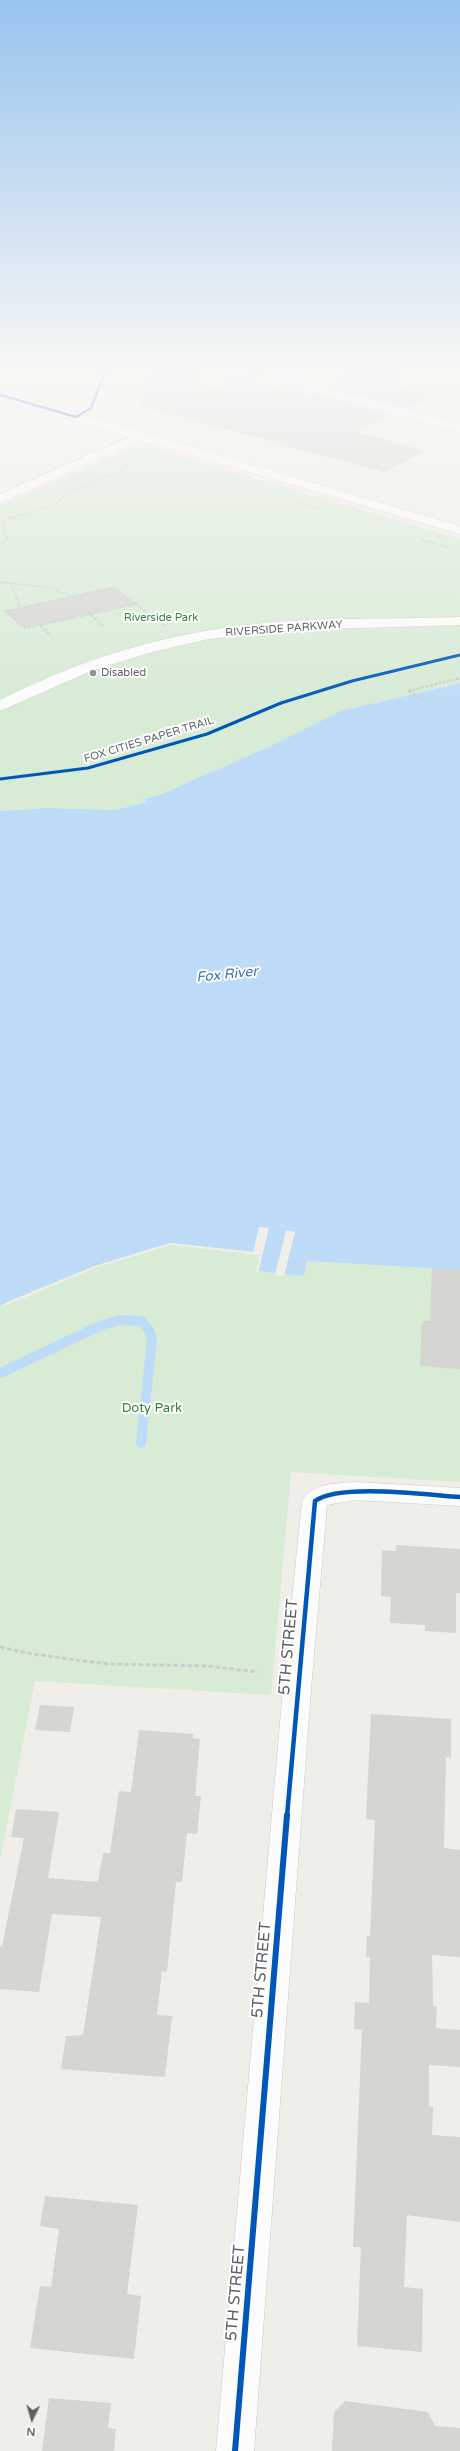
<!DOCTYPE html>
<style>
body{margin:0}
#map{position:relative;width:460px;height:2451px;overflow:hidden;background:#efeee9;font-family:"Varela Round",sans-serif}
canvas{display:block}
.north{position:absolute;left:12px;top:2399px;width:40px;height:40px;-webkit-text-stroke:3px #fff;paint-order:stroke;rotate:185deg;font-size:11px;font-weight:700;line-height:16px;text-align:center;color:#5e6268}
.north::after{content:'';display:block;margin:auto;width:14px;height:18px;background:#5e6268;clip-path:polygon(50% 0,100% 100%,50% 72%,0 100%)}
</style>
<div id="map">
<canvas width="460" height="2451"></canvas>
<div class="north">N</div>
</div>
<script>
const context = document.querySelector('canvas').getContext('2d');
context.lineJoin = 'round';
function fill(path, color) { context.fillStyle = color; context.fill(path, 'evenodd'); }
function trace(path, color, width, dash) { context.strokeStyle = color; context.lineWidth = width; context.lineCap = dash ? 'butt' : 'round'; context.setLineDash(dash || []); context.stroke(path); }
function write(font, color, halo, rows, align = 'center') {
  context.font = font + ' "Varela Round",sans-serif'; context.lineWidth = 4; context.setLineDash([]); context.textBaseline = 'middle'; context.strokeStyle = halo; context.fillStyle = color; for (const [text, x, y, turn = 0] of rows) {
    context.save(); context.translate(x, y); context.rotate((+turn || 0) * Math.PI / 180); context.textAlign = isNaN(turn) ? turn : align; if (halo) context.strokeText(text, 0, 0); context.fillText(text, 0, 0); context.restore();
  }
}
fill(new Path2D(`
 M137,448h15l308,91v144l-119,28 -70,35 -114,50 -13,3 3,3 -32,8 -68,-2 -47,3v-305l128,-56z
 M170,1243l93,10 -5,18 46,5 3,-15 153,9v212l-169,-10 -20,223 -236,-14 -35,179v-554l95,-40z`), '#d7ebd5');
fill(new Path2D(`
 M460,683v587l-153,-9 -3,15 -46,-5 5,-18 -93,-10 -75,23 -95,40v-495l47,-3 68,2 32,-8 -4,-3 14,-3 114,-50 70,-35z`), '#bedcf8');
fill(new Path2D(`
 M259,1227l10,1 -11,45 -2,-2 4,-16 -89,-10 -76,23 -95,40 7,-6 88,-36 75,-23 83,9z
 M286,1230l9,2 -11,44 -9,-1z`), '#efeee9');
trace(new Path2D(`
 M0,1373l104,-49 16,-4 21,1 8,9 3,10 -11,103`), '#bedcf8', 10);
fill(new Path2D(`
 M342,371h54l2,16 37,9 -28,12 -78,-20 12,-6z
 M151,373l51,1 -6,23 42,-19 72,18 5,-2 77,21 -35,17 68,19 -41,21 -245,-66z
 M114,587l21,17 -110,24 -20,-17z
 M432,1268l28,2v99l-40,-3 2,-45h8z
 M396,1545l64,4v44h-4v40l-31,-2v-6l-35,-2 1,-26 -10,-1 1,-46 14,1z
 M40,1705l34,2 -4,25 -35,-2z
 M371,1714l80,5v39l-5,-1 -2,91 16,2v107l-28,-2 1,51 4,1 -1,21 24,2v37l-31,-2v41l4,1 -1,28 28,2v85l-53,-7 -3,72 19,2 -1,63 -65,-6 4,-99h-8l9,-217 -8,-1 1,-27 14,1 1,-46h-4l1,-21h3l5,-116 -9,-1z
 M139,1730l54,4v4l7,1 -5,57h6l-4,38 -10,-1 -5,49h-6l-9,90 -5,-1 -5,44 15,1 -7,61 -104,-8 5,-33 17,-1 18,-118 -49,-3 -13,78 -39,-3v-43h2l22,-108 -13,-1 5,-28 43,3 -11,66 50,4 5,-29h7l9,-62 12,1z
 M45,2196l93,9 -11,89 14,2 -7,63 -104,-11 10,-62 11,1 8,-58 -19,-3z
 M49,2398l62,5 -3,25 8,1 -2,22h-72z
 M345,2401l83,11 7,14 25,2v23h-128l2,-39z`), '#d5d5d2');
const street = new Path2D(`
 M102,365h136l58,16 6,-6 1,-10h12l-1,11 -8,7 154,41v8l-229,-62 -124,-1 -4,-1z
 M0,391l80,23 2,3 -6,4 -76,-22z
 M141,432l6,4 -2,3 -145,64v-9z
 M460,617v8l-166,5 -85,9 -57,13 -61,19 -91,40v-11c74,-38 156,-64 239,-74 73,-10 148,-6 221,-9z
 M355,1482l105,6v18l-105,-6 -28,5 -16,184 -57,762h-38l67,-762 19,-188c11,-19 34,-17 53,-19z`);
const secondary = new Path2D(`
 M102,365h12l-17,43 -11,8 374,110v8l-388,-114 -2,-3 16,-11z`);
trace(street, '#cccccb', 1);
trace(secondary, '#cbcbca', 1);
trace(new Path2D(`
 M299,503l22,6
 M422,540l26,7
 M0,545l8,-6 -6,-15 4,-5 48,-13 13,-13 53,-22 11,-9
 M0,582l52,6 18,8
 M11,584l9,23
 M7,611l107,-24 31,24
 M106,611l29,-7`), '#cacfcc', 1.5, [2.5, 1]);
trace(new Path2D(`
 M12,610l-7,1 20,17 15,-3 11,11
 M144,610l20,15
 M40,625l50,-11
 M103,626l-13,-12 20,-4
 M408,691l52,-13
 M409,691l16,10`), '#cacfcc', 2, [3, 1.5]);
trace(new Path2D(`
 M0,1647l32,7 76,10 100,2 50,6`), '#cacfcc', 3, [4.5, 2.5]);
fill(street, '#fdfcfc');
fill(secondary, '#fdfcfc');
trace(new Path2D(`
 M0,395l76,22 15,-9 17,-43`), '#0057b8', 2.5);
trace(new Path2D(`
 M0,779l88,-11 119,-34 74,-31 71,-22 108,-26`), '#0057b8', 3);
trace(new Path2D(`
 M287,1816l28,-315c25,-18 112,-6 145,-4`), '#0057b8', 4.5);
trace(new Path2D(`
 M235,2451l52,-636`), '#0057b8', 6);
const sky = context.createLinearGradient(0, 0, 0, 708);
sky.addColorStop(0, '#97c4ee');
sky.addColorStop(0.52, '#f8f7f5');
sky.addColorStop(1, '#f8f7f500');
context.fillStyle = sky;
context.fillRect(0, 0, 460, 708);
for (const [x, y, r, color] of [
 [93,673,4,"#919395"]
]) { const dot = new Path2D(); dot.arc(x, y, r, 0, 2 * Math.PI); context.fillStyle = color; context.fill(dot); trace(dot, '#fff', 1.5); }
write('11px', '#31833a', '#fff', [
 ["Riverside Park",161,618]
]);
write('11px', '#5e6268', '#fff', [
 ["RIVERSIDE PARKWAY",284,629,-4],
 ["FOX CITIES PAPER TRAIL",149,740,-17]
]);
write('11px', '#5e6268', '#fff', [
 ["Disabled",101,673]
], 'left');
write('13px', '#31833a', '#fff', [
 ["Doty Park",152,1409]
]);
write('italic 14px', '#4072b7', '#fff', [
 ["Fox River",227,975,-6]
]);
write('16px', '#5e6268', '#fff', [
 ["5TH STREET",289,1647,-85],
 ["5TH STREET",262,1970,-85],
 ["5TH STREET",236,2293,-85]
]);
</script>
